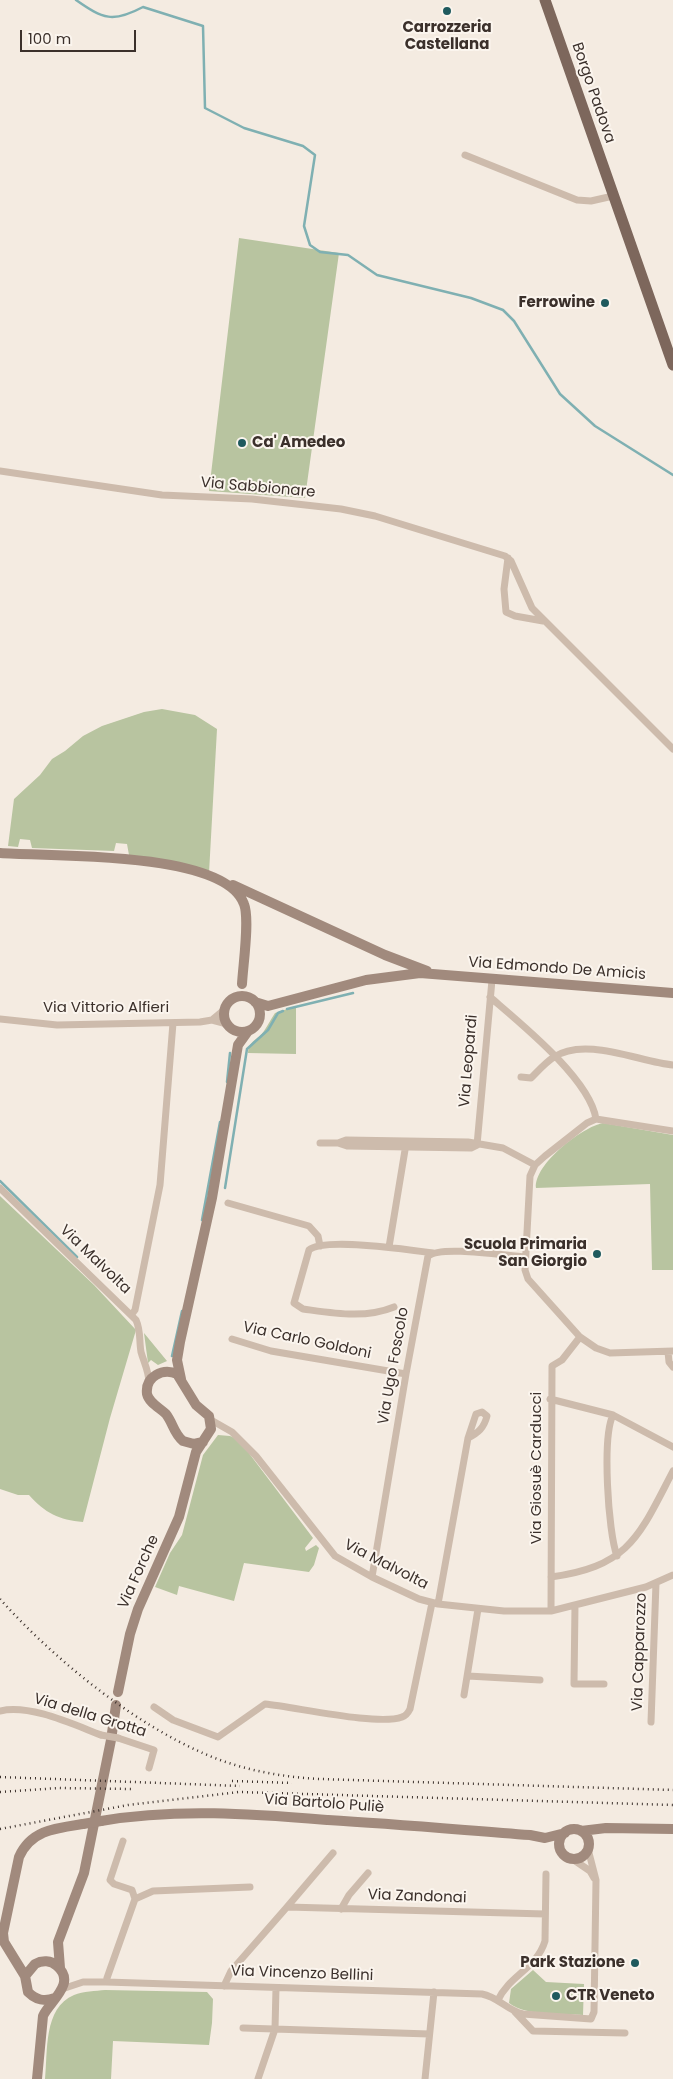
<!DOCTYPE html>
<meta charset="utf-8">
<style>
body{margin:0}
#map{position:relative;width:673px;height:2079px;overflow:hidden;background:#f4ebe1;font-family:Poppins,sans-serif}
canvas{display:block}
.scale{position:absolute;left:20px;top:30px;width:116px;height:22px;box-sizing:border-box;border:2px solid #3b302b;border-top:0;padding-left:6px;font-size:15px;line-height:18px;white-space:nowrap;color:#3b302b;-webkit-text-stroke:4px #fbf5ee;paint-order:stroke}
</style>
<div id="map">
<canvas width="673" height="2079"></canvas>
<div class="scale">100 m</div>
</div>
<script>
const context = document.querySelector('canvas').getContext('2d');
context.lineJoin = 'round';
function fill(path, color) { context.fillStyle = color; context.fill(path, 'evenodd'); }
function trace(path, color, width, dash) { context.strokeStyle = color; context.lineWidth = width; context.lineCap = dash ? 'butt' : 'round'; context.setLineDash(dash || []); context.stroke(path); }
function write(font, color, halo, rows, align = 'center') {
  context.font = font + ' Poppins,sans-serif'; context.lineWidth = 4; context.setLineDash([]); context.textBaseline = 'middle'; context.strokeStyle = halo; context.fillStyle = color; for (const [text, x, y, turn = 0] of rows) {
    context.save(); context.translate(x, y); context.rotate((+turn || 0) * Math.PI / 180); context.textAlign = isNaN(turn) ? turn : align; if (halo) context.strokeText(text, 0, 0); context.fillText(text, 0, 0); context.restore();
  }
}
fill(new Path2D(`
 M239,238l100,15 -34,245 -96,-7z
 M162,709l33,6 22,14 -8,144 -80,-18 -2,-11 -11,-1 -2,8 -82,-3 -2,-8 -10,-1 -2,8 -10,-1 6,-47 26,-24 12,-16 13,-8 18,-15 19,-10 42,-14z
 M296,1006v48l-48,-1c1,-13 10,-13 16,-22 4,-6 7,-12 11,-18z
 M603,1123l70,12v135h-21l-2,-86 -114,4c-2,-24 46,-61 67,-65z
 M0,1196l94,89 42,45 -26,88 -27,104c-24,-2 -38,-9 -54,-27h-11l-18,-6z
 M144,1333l23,28 -9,4 -7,-5 -3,3z
 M218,1435l12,1 9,4 74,98 -8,10 1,3 10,-6 3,3 -5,17 -5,7 -65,-9 -10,38 -55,-15 -2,9 -22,-8 15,-34 12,-18 21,-80z
 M533,1970l13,12 38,2 -1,31c-22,-2 -55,2 -74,-12l2,-14z
 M105,1990l102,2 6,7 -1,24 -3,22 -96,-4 -2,38h-66c3,-27 -2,-71 29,-84 9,-4 22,-4 31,-5z`), '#b8c4a0');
trace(new Path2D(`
 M76,0c27,19 37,23 67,7l60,19 2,82 39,20 59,18 12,9 -11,71 6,19 10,7 28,3 29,20 94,23 32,12 11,11 46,73 35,32 78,49
 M287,1009l66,-16
 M227,1082l3,-29
 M0,1181l77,76
 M225,1188l22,-139 21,-19 10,-17 5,-2
 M202,1220l18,-98
 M172,1356l10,-45`), '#7fb0b2', 2.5);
trace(new Path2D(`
 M465,155l112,45 14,1 22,-5
 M0,471l162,24 90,4 89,10 34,7 130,40 6,5 21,47 141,141
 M508,558l-4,31 2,23 9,4 28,5
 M490,997c30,26 100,82 106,122
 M0,1019l57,6 143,-3 12,-2 15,4
 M212,1020l12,-10
 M521,1077l10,1c7,-7 15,-16 23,-21 31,-21 86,5 119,8
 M673,1131l-77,-12 -9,4 -42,33 -10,9 -5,11 -5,94 3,9 52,58 16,11 14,5 63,-2
 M320,1143h18l8,-3 122,2 35,6 32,17
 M338,1143l9,3 124,2 6,-3
 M477,1145l15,-165
 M0,1188l136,132c5,11 3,21 5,32 3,11 8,19 8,31
 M228,1203l81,23 9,10 2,10
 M389,1247l17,-103
 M394,1307c-29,12 -61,6 -91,2l-9,-6 15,-53c15,-13 102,0 124,3
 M132,1314l3,-4 25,-125 13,-162
 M232,1339l39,12 135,23
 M668,1352l1,10 4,5
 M550,1399l63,16 60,32
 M613,1415c-11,22 -5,117 4,141
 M211,1420l21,12 24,24 79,100 37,21 47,22 19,5 66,7h47l95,-24 27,-12
 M372,1577l34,-203 22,-118c14,-11 78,0 97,1
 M551,1577c79,-11 88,-41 122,-106
 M438,1604l30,-166c10,-5 16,-10 19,-22l-5,-4 -6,2 -8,24
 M575,1605l-1,79h30
 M551,1611l1,-245 10,-6 18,-23
 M468,1676l72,4
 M464,1695l14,-86
 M154,1707l19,13 45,17 47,-33c31,3 113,22 137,13 4,-1 6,-4 8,-8l22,-106
 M0,1711c30,-7 72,13 101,24
 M651,1722l5,-139
 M118,1738l36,12 -5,18
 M123,1841l-13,39 4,4 18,6 3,9
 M571,1858l19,13 4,7
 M287,1907l46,-54
 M341,1909l8,-14 19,-22
 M107,1978l28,-79 18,-8 97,-4
 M224,1986l7,-15 56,-64 258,7
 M62,1989l21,-7h23l376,12c16,3 25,16 41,20l68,5 3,-7 2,-132 -8,-31
 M498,2000c11,-24 39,-32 47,-59l1,-67
 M515,2012l18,19 92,2
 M243,2028l186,6
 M258,2079l17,-50 1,-41
 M425,2079l9,-87`), '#cdbbac', 7);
trace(new Path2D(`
 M0,853c51,4 224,-3 244,51 6,15 -1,61 -2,80
 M233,885l152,70 42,16
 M224 1014a18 18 0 1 1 36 0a18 18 0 1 1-36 0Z
 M255,1002l13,4 98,-26 54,-7 253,20
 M181,1379l-4,-19 3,-18 32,-144 26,-153 10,-14
 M118,1692l12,-58 8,-25 41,-92 17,-65 15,-23 -2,-13 -13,-11 -19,-31c-14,-6 -32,2 -30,20 2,9 13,14 19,20 7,9 8,20 17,27l11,3 9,-2
 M112,1733l4,-28
 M101,1821c76,-13 151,-7 227,-1 68,4 135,10 202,15l15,3 20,-5
 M559 1844a15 15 0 1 1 30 0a15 15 0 1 1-30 0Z
 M581,1831l25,-3 67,1
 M60,1968l-2,-26 26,-69 27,-133
 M25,1976l-21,-34 -1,-9 16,-76c12,-27 37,-29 64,-33
 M37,2079l6,-63c7,-15 34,-33 14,-50 -6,-6 -15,-6 -22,-2l-10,12 3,16c8,8 16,10 27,6`), '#a18a7d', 10);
trace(new Path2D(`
 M545,0l128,365`), '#7d675c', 11);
trace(new Path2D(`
 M0,1599c54,60 131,123 205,155 37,16 76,23 115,25l353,11
 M0,1777l240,9
 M232,1781l60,2
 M0,1792l59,-4 73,1
 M0,1829l128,-24 111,-13 434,13`), '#3b302b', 2.5, [1, 4]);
trace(new Path2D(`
 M101,1735l17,3`), '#cdbbac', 7);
trace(new Path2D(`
 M83,1824l18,-3`), '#a18a7d', 10);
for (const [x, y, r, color] of [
 [447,11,5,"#1f5a5e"],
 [605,303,5,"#1f5a5e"],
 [242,443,5,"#1f5a5e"],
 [597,1254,5,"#1f5a5e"],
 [635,1963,5,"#1f5a5e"],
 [556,1996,5,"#1f5a5e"]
]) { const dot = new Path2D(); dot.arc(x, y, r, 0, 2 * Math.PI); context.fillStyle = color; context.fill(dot); trace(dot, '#fbf5ee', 2); }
write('bold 15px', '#3b302b', '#fbf5ee', [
 ["Carrozzeria",447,28,"center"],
 ["Castellana",447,45,"center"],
 ["Ferrowine",595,303],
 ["Ca' Amedeo",252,443,"left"],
 ["Scuola Primaria",587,1245],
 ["San Giorgio",587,1262],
 ["Park Stazione",625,1963],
 ["CTR Veneto",566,1996,"left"]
], 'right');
write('15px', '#3b302b', '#fbf5ee', [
 ["Borgo Padova",593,93,71],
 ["Via Sabbionare",258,488,5],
 ["Via Edmondo De Amicis",557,969,4],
 ["Via Vittorio Alfieri",106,1008],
 ["Via Leopardi",469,1061,-85],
 ["Via Malvolta",95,1260,44],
 ["Via Carlo Goldoni",307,1341,12],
 ["Via Ugo Foscolo",394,1366,-80],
 ["Via Giosuè Carducci",537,1468,-90],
 ["Via Malvolta",386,1565,27],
 ["Via Forche",139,1572,-66],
 ["Via Capparozzo",640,1652,-88],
 ["Via della Grotta",90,1716,17],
 ["Via Bartolo Puliè",324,1804,4],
 ["Via Zandonai",417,1897,2],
 ["Via Vincenzo Bellini",302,1974,2]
]);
</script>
